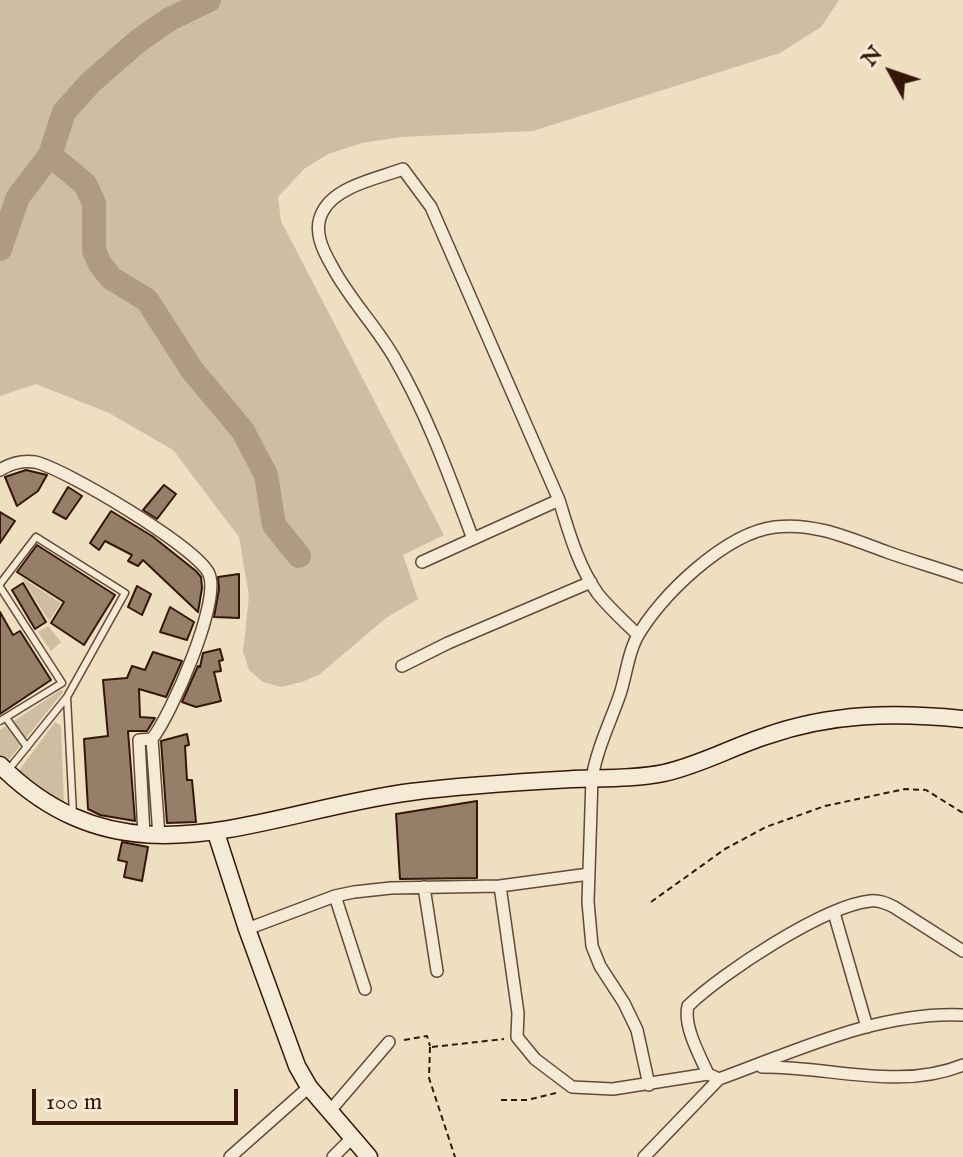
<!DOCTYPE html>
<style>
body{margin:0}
#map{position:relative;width:963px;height:1157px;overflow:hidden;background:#eedfc0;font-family:"IM FELL English",serif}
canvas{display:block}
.north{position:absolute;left:851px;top:32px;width:80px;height:80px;-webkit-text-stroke:6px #f4ead6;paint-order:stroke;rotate:310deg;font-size:22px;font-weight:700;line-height:32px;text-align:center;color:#35170a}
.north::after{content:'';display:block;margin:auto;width:28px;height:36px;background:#35170a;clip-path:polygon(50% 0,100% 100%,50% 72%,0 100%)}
.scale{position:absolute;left:32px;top:1089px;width:206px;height:36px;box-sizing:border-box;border:4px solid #35170a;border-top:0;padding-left:10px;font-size:24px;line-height:28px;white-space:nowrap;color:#35170a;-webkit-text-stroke:6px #f4ead6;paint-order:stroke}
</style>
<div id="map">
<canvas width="963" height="1157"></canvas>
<div class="north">N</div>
<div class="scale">100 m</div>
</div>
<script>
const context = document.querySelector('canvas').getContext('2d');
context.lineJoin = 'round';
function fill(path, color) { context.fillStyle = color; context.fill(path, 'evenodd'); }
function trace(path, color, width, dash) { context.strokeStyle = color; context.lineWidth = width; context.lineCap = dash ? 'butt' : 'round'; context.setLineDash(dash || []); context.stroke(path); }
fill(new Path2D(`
 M0,0h839l-18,27 -41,26 -247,78 -132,6 -39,6 -34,11 -24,15 -26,28 3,24 163,314 -41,20 15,44 -32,19 -66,56 -18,8 -21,5 -18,-5 -14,-12 -6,-18 6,-56 -10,-59 -66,-87 -64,-37 -73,-29 -36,12z
 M21,577l40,26 -12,18z
 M48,626l13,16 -10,9 -13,-19z
 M61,690l2,2 -37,46 -12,-17z
 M55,722l6,4 3,78 -19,-8 -28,-23z
 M6,726l14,20 -14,17 -6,-7v-26z`), '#cfbda1');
trace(new Path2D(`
 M50,155l35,29 9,19v48l6,13 11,14 36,22 45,70 51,61 23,44 8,50 25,31
 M0,249l18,-52 32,-42 14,-43 26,-29 48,-42 32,-22 39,-19`), '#af9b82', 24);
const building = new Path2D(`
 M26,470l21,5 -9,16 -21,15 -12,-29z
 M164,485l12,9 -19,25 -14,-9z
 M68,487l14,9 -16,23 -13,-7z
 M111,511l41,25 44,35 5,6 1,11 -4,24 -55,-52 -5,6 -10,-5 4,-6 -27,-14 -6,9 -9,-7z
 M0,512l15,9 -15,22z
 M37,545l78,50 -31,50 -33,-22 13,-21 -47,-30z
 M239,574v44l-25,-1 5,-28 -1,-12z
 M23,583l23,39 -11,7 -23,-39z
 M137,586l14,8 -9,21 -14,-8z
 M170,607l24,15 -7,18 -27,-8z
 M0,612l13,23 7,-4 31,49 -51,34z
 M220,649l3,11 -4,1 2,10 -7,1 7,29 -25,6 -14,-5 16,-36 2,1 3,-14z
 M153,652l29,9 -16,36 -27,-8 1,28 15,1 -8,13h-19l7,90 -35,-6 -12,-6 -4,-70 24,-3 -5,-56 24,-2 5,-12 13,4z
 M187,734l2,11 -4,1 2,34h5l4,42 -29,1 -6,-82z
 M477,801v77l-77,1 -4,-65z
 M122,842l26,5 -6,34 -18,-4 3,-15 -9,-2z`);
fill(building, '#957f69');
trace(building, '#35170a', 2);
const lane = new Path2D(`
 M0,584l36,-47 89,56 -58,104 -58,72
 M0,587l62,96 -62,38
 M67,697l6,117
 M6,718l21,29`);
const street = new Path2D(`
 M0,470c11,-7 22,-10 35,-8 29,6 163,86 174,112 12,28 -38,141 -57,165
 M473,539c-23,-61 -45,-123 -78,-180 -18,-32 -45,-59 -62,-91 -10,-17 -21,-38 -10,-57 13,-25 56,-33 80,-42l28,38 128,293c10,32 19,66 39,94 12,15 27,28 40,41
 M422,562l137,-62
 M402,666l46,-23 143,-61
 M152,739l7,97
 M144,835l-5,-95 13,-1
 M500,886l18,127 -1,24 18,22 37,28 41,2 95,-15 11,5c77,-28 160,-68 244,-64
 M424,887l13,84
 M335,896l30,93
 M834,913l33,114
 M247,929l88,-33 19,-4 37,-4 109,-2 89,-12
 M762,1067c67,-1 137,24 201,-2
 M708,1074c-8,-18 -25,-48 -20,-68 34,-33 136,-100 182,-105 9,-1 16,2 24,6l69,44
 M649,1085l-12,-55 -13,-27 -24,-37 -8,-20 -4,-44 4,-124c5,-29 17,-53 27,-81 7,-19 8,-40 17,-58 23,-43 90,-106 139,-112 40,-5 76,12 112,25 25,9 51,16 76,25
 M329,1112l60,-70
 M230,1157l79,-70
 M333,1157l19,-19
 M644,1157l75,-78`);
const secondary = new Path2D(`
 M0,765c127,127 263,46 411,27 54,-7 109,-10 163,-13 30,-1 61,0 90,-6 36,-8 68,-26 102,-37 65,-23 129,-24 197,-17
 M216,833l31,96 50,137 12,21 60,70`);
trace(lane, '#634938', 9);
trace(street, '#634938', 14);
trace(secondary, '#35170a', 19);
trace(new Path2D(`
 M651,902l74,-53 41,-22 59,-21 80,-17 21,1 37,23
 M404,1040l23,-4 3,10
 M430,1047l-1,31 26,79
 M432,1047l72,-8
 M501,1100h26l29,-7`), '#35170a', 2, [6, 4]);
trace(lane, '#f4ead6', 6);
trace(street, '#f4ead6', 11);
trace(secondary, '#f4ead6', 16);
</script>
